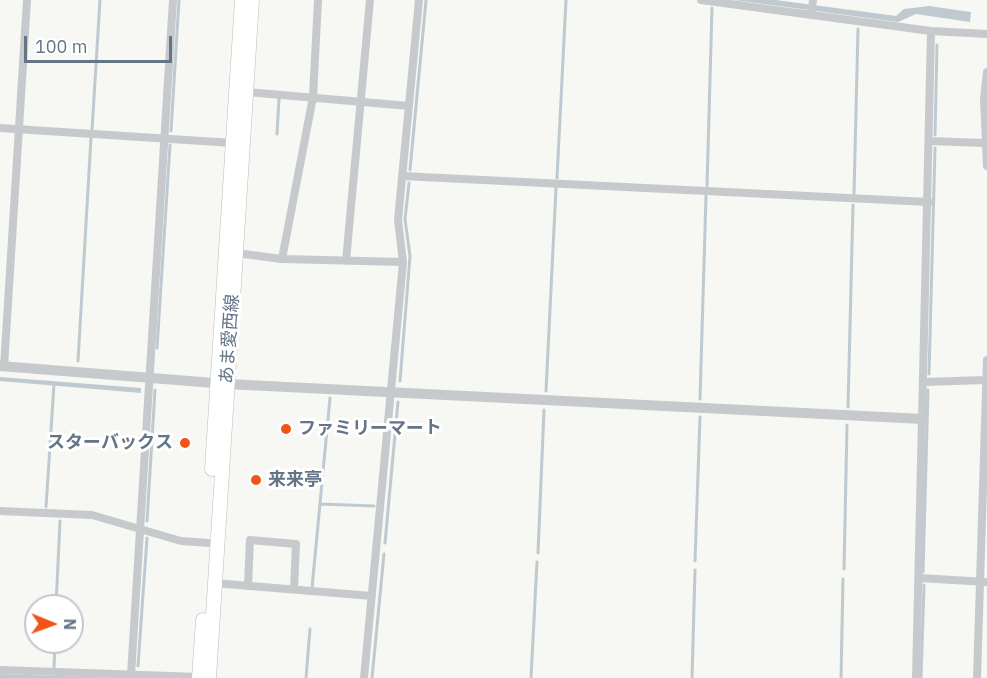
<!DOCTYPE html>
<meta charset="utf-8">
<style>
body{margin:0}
#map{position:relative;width:987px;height:678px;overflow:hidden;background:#f7f7f3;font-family:"IBM Plex Sans",sans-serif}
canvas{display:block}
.north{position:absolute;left:24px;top:594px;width:60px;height:60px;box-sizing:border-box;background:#fff;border:2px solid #c1c8cf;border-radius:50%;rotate:91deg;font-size:16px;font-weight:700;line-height:24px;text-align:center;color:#637587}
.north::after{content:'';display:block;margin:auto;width:21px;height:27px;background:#f25418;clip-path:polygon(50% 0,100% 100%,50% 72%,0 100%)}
.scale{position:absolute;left:24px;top:36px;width:148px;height:27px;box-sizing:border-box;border:3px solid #637587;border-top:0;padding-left:8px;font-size:18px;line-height:21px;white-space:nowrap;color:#637587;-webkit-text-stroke:4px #fff;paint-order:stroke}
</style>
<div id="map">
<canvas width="987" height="678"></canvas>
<div class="north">N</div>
<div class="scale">100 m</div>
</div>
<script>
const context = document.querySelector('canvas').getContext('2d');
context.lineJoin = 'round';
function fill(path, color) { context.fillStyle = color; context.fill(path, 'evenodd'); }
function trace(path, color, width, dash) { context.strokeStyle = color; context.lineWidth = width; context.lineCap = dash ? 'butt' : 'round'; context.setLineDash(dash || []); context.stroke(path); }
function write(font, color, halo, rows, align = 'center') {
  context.font = font + ' "IBM Plex Sans","Noto Sans JP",sans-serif'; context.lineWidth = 6; context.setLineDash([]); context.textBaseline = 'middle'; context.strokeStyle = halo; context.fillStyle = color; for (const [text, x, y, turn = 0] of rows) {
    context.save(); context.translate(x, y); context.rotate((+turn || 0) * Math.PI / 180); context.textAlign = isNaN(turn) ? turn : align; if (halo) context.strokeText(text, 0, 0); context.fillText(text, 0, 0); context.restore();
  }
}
fill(new Path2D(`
 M734,0h42l120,16 8,-7 25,-3 42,6 -1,10 -54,-8 -18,8z
 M0,377l141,11v5l-141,-12z
 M0,674l121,4h-121z`), '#bfcad0');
trace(new Path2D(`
 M92,130l8,-130
 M171,131l8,-131
 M277,134l2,-35
 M935,135l2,-90
 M410,170l16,-170
 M557,178l9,-178
 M707,186l5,-178
 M854,194l4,-165
 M157,348l13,-203
 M78,361l13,-223
 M929,374l6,-226
 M400,381l10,-125 -5,-37 4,-36
 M546,391l10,-203
 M700,399l6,-203
 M848,407l5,-202
 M320,504l54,2
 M46,507l8,-123
 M147,521l8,-131
 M385,543l13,-141
 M538,553l6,-143
 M695,561l5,-144
 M844,569l3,-144
 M923,572l5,-182
 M312,588l18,-190
 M56,606l4,-85
 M138,666l9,-128
 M54,668l1,-26
 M306,678l4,-49
 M372,678l12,-124
 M531,678l6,-116
 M692,678l3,-108
 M841,678l2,-99
 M921,678l3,-93`), '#bfcad0', 3);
const primary = new Path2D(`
 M212,469l30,-469
 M199,678l4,-58
 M209,678l43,-678`);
trace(primary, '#b9bdc1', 15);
trace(new Path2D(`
 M701,0l230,31 56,3
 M811,15l2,-15
 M987,72l-3,27 3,67
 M247,92l162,14
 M0,128l233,15
 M929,141l56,2
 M402,176l527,26
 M236,253l46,6 121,3
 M282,259l31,-162 5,-97
 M346,261l24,-261
 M4,367l23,-367
 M924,382l62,-2
 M0,511l92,4 89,26 27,2
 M919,578l68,4
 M214,583l158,13
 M248,586l2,-46 46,4 -2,45
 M0,670l199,7
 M131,675l42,-675
 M364,678l39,-416 -5,-42 21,-220
 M916,678l15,-647
 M977,678l10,-318`), '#c6cacd', 8);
trace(new Path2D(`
 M0,366l227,18 696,35`), '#c6cacd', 10);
trace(primary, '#fff', 14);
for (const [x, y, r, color] of [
 [286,429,6,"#f25418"],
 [185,443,6,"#f25418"],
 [256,480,6,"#f25418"]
]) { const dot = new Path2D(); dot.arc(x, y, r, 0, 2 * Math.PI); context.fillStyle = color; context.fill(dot); trace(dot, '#fff', 2); }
write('18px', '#637587', '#fff', [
 ["あま愛西線",230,339,-86]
]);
write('bold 18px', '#637587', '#fff', [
 ["ファミリーマート",298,429],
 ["スターバックス",173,443,"right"],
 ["来来亭",268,480]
], 'left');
</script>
